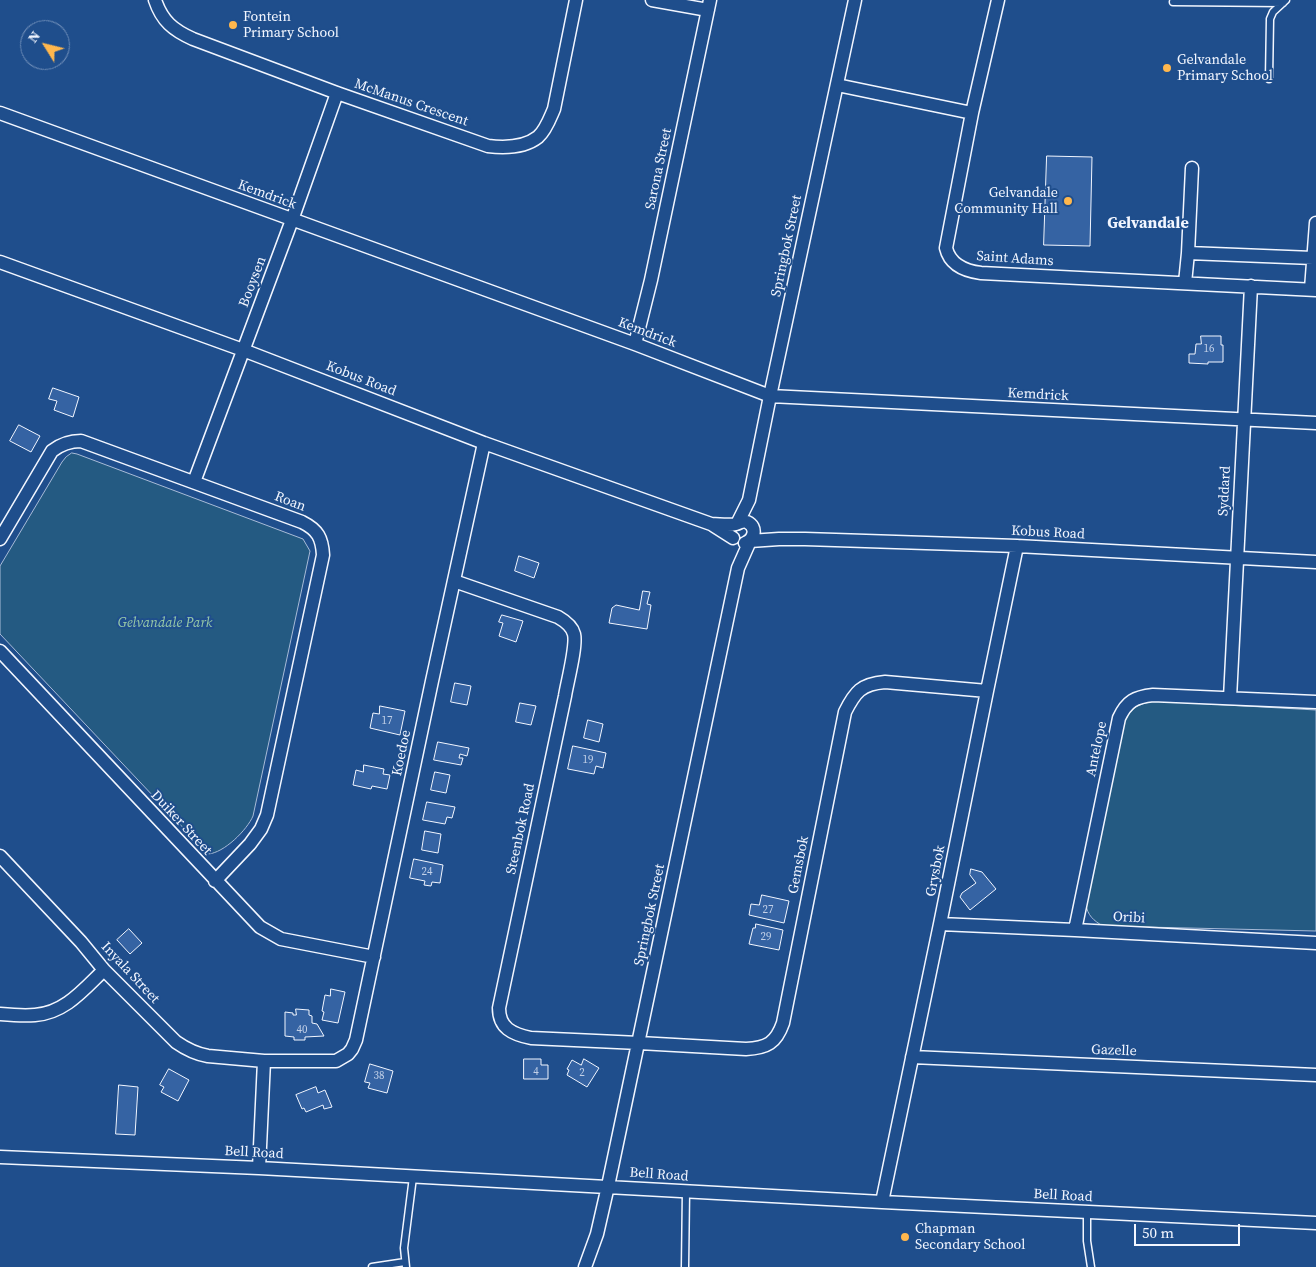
<!DOCTYPE html>
<style>
body{margin:0}
#map{position:relative;width:1316px;height:1267px;overflow:hidden;background:#1f4e8c;font-family:"Source Serif 4",serif}
canvas{display:block}
.north{position:absolute;left:20px;top:20px;width:50px;height:50px;box-sizing:border-box;background:#1f4e8c;border:1px solid #7391ba;border-radius:50%;rotate:306deg;font-size:14px;font-weight:700;line-height:20px;text-align:center;color:#f2f6ff}
.north::after{content:'';display:block;margin:auto;width:18px;height:22px;background:#ffb74d;clip-path:polygon(50% 0,100% 100%,50% 72%,0 100%)}
.scale{position:absolute;left:1134px;top:1224px;width:106px;height:22px;box-sizing:border-box;border:2px solid #f2f6ff;border-top:0;padding-left:6px;font-size:15px;line-height:18px;white-space:nowrap;color:#f2f6ff;-webkit-text-stroke:4px #1f4e8c;paint-order:stroke}
</style>
<div id="map">
<canvas width="1316" height="1267"></canvas>
<div class="north">N</div>
<div class="scale">50 m</div>
</div>
<script>
const context = document.querySelector('canvas').getContext('2d');
context.lineJoin = 'round';
function fill(path, color) { context.fillStyle = color; context.fill(path, 'evenodd'); }
function trace(path, color, width, dash) { context.strokeStyle = color; context.lineWidth = width; context.lineCap = dash ? 'butt' : 'round'; context.setLineDash(dash || []); context.stroke(path); }
function write(font, color, halo, rows, align = 'center') {
  context.font = font + ' "Source Serif 4",serif'; context.lineWidth = 4; context.setLineDash([]); context.textBaseline = 'middle'; context.strokeStyle = halo; context.fillStyle = color; for (const [text, x, y, turn = 0] of rows) {
    context.save(); context.translate(x, y); context.rotate((+turn || 0) * Math.PI / 180); context.textAlign = isNaN(turn) ? turn : align; if (halo) context.strokeText(text, 0, 0); context.fillText(text, 0, 0); context.restore();
  }
}
const green = new Path2D(`
 M72,453l5,1 226,85 7,12 -57,265c-6,14 -29,37 -45,38l-208,-220v-68l62,-104 4,-5z
 M1155,701l161,9v221l-213,-5c-9,-5 -16,-11 -17,-22l39,-185c9,-14 15,-15 30,-18z`);
fill(green, '#245a82');
trace(green, '#a8bbd7', 1);
const building = new Path2D(`
 M1047,156l45,1 -2,89 -46,-1z
 M1201,336h20v9h2v17h-15v2l-19,-1v-9h6l1,-10h5z
 M53,388l26,9 -6,20 -19,-7 3,-9 -8,-2z
 M19,425l21,11 -9,16 -21,-11z
 M519,556l20,7 -5,15 -19,-7z
 M643,591l7,1 -3,12 4,1 -4,24 -38,-6 3,-15 4,-3 23,5z
 M502,615l21,6 -7,21 -17,-6 4,-13 -4,-1z
 M455,683l16,3 -4,19 -16,-3z
 M520,703l16,3 -5,19 -15,-3z
 M380,706l25,5 -5,24 -30,-7 3,-15 6,1z
 M588,720l15,4 -4,18 -15,-4z
 M438,742l31,6 -2,8 -7,-2 -1,4h4l-2,7 -27,-5z
 M573,746l33,7 -3,15 -7,-2 -2,8 -26,-5z
 M364,765l20,4 -1,5 7,1 -3,14 -15,-3 -1,3 -18,-4 3,-15 7,2z
 M435,772l15,3 -4,18 -15,-3z
 M427,802l28,5 -3,11 -5,-1 -2,7 -22,-4z
 M425,831l16,3 -3,19 -16,-3z
 M414,859l29,6 -3,18 -8,-1 -1,4 -7,-1 1,-4 -15,-3z
 M971,869l11,3 14,17 -26,21 -10,-13 2,-4 14,-10 -6,-8z
 M762,895l27,6 -5,22 -35,-8 2,-11 8,1z
 M756,924l27,6 -4,20 -30,-6 4,-16h2z
 M129,929l13,14 -12,11 -13,-14z
 M331,989l14,3 -7,31 -16,-3 2,-8 -2,-1 3,-16 5,1z
 M296,1009l13,1v5l3,1v7l5,1 7,12 -19,1v3h-11v-3l-9,-1v-24l8,1v2h3z
 M524,1059h17v6h7v14h-24z
 M584,1059l15,9 -12,19 -20,-12 2,-5 -2,-1 5,-9 9,5z
 M370,1064l23,7 -6,22 -19,-5 2,-5 -5,-1z
 M169,1069l20,11 -11,21 -17,-9 3,-5 -4,-2z
 M119,1085l19,2 -3,48 -19,-1z
 M316,1087l2,6 7,-3 7,17 -8,2 -1,-4 -17,7 -2,-4 -2,1 -6,-14z`);
fill(building, '#3563a3');
trace(building, '#f2f6ff', 1);
const lane = new Path2D(`
 M1173,2l110,1
 M1269,79l1,-60 3,-7 13,-12
 M1087,1212v29l4,26
 M372,1267l33,-5
 M406,1267l-2,-19 9,-71
 M685,1267l1,-76`);
const street = new Path2D(`
 M155,0c7,21 18,30 38,39l144,54 151,53c17,2 36,2 50,-9 8,-7 12,-19 16,-28l22,-109
 M652,0l56,10
 M998,0l-26,113 -26,135c4,17 19,23 35,25l335,17
 M837,85l135,28
 M0,113l635,231 135,52 546,27
 M1188,253l125,5
 M0,262l243,88 241,93 227,81 22,14
 M1185,283l3,-30 4,-85
 M1311,289l5,-66
 M635,344l16,-64 59,-280
 M194,482l98,-262 45,-127
 M738,522l11,-22 21,-104 85,-396
 M711,524c8,0 18,2 25,0 4,-1 6,-4 11,-2 11,5 7,18 -2,21
 M0,539l52,-88c9,-7 17,-10 29,-10l221,81c16,8 20,16 21,33l-56,260 -6,14 -11,15 -35,37
 M454,581l104,36c7,4 14,9 16,17 3,12 -7,49 -9,62l-66,312c0,20 13,26 32,30l108,5 107,6c21,-1 30,-6 37,-26l62,-311c10,-20 16,-28 40,-30l102,9
 M0,651l260,276 21,12 93,18
 M1230,698l21,-412
 M0,856l81,86 23,28 72,72c10,7 20,12 32,14l56,5h72l12,-7 4,-5 4,-9 76,-359 52,-238
 M940,924l135,6 241,13
 M1075,930l44,-212c8,-17 16,-21 34,-23l163,7
 M0,1014c11,1 24,2 35,1 30,-2 49,-26 69,-45
 M912,1057l404,18
 M0,1157l259,11 623,34 434,21
 M259,1168l5,-107
 M882,1202l58,-278 47,-233 30,-145
 M585,1267l12,-33 11,-48 130,-618 12,-27 29,-2h26l212,7 299,16`);
trace(lane, '#f2f6ff', 9);
trace(street, '#f2f6ff', 15);
trace(lane, '#1f4e8c', 6);
trace(street, '#1f4e8c', 12);
for (const [x, y, r, color] of [
 [233,25,5,"#ffb74d"],
 [1167,68,5,"#ffb74d"],
 [1068,201,5,"#ffb74d"],
 [905,1237,5,"#ffb74d"]
]) { const dot = new Path2D(); dot.arc(x, y, r, 0, 2 * Math.PI); context.fillStyle = color; context.fill(dot); trace(dot, '#1f4e8c', 2); }
write('11px', '#c3d1e8', null, [
 ["16",1209,349],
 ["17",387,721],
 ["19",588,760],
 ["24",427,872],
 ["27",768,910],
 ["29",766,937],
 ["40",302,1030],
 ["4",536,1072],
 ["2",582,1073],
 ["38",379,1076]
]);
write('14px', '#f2f6ff', '#1f4e8c', [
 ["Fontein",243,17],
 ["Primary School",243,33],
 ["Gelvandale",1177,60],
 ["Primary School",1177,76],
 ["Gelvandale",1058,193,"right"],
 ["Community Hall",1058,209,"right"],
 ["Chapman",915,1229],
 ["Secondary School",915,1245]
], 'left');
write('14px', '#f2f6ff', '#1f4e8c', [
 ["McManus Crescent",411,103,19],
 ["Sarona Street",659,169,-78],
 ["Kemdrick",267,195,20],
 ["Springbok Street",787,246,-78],
 ["Saint Adams",1015,259,4],
 ["Booysen",253,282,-69],
 ["Kemdrick",647,333,21],
 ["Kobus Road",361,379,21],
 ["Kemdrick",1038,395,3],
 ["Syddard",1225,491,-87],
 ["Roan",290,502,21],
 ["Kobus Road",1048,533,3],
 ["Antelope",1097,749,-78],
 ["Koedoe",402,753,-78],
 ["Duiker Street",181,823,47],
 ["Steenbok Road",521,829,-78],
 ["Gemsbok",799,865,-79],
 ["Grysbok",936,871,-79],
 ["Springbok Street",650,915,-78],
 ["Oribi",1129,918,3],
 ["Inyala Street",130,973,47],
 ["Gazelle",1114,1051,2],
 ["Bell Road",254,1153,3],
 ["Bell Road",659,1175,4],
 ["Bell Road",1063,1196,3]
]);
write('italic 14px', '#97c8a6', '#1f4e8c', [
 ["Gelvandale Park",165,623]
]);
write('bold 16px', '#f2f6ff', '#1f4e8c', [
 ["Gelvandale",1148,224]
]);
</script>
